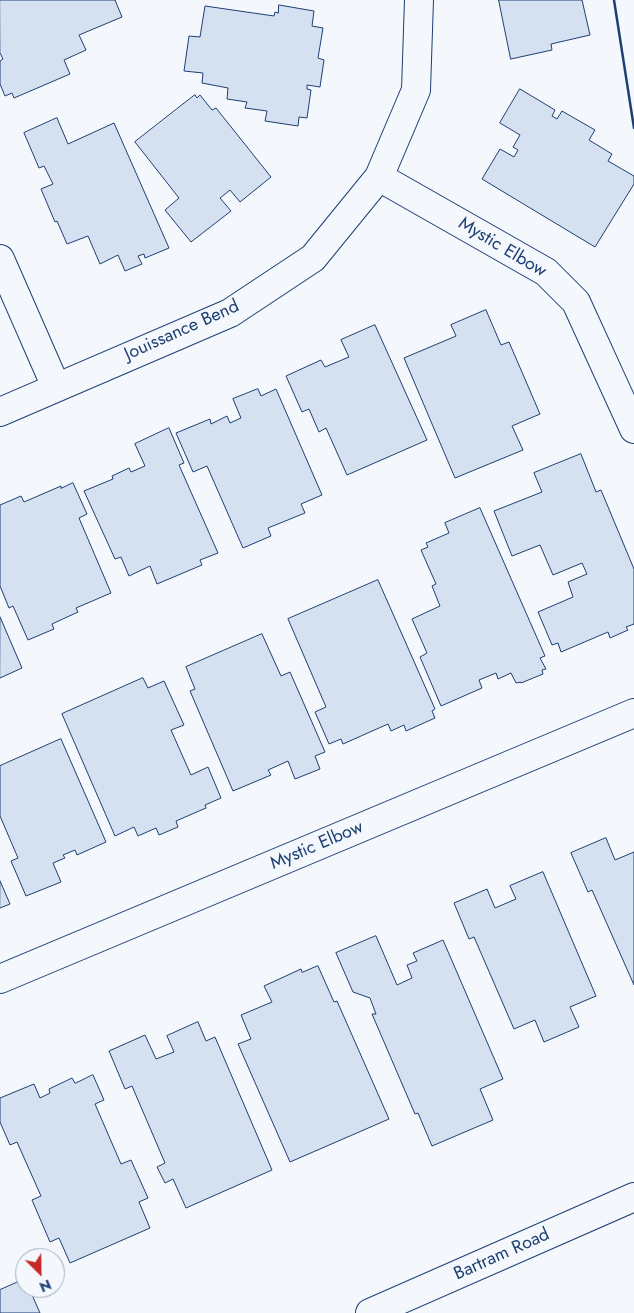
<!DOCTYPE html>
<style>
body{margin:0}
#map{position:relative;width:634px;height:1313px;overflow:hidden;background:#f4f7fb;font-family:Jost,sans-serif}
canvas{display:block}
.north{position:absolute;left:15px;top:1248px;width:50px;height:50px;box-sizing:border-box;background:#f4f7fb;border:1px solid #9eadc5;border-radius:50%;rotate:157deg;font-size:14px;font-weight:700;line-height:20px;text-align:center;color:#1d3f73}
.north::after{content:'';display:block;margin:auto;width:18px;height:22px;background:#c62828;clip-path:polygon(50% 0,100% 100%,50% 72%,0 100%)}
</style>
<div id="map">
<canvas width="634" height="1313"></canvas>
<div class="north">N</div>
</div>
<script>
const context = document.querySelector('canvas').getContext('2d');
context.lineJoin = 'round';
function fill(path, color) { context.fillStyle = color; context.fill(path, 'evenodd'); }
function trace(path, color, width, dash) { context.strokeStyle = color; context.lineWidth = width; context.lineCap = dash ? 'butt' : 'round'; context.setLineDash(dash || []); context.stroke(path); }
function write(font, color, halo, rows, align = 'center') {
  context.font = font + ' Jost,sans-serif'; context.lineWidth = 4; context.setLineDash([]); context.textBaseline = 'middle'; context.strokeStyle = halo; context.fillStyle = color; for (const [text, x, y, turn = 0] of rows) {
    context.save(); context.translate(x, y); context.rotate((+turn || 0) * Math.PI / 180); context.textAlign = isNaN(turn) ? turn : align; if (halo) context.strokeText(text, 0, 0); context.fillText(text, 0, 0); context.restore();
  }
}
const building = new Path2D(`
 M0,0h115l7,17 -43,18 7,15 -22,10 6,14 -56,24 -2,-5 -7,3 -5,-12v-23l3,-2 -3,-6z
 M499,0h83l8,35 -39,9 1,6 -41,9z
 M279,5l35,6 -2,15 11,2 -5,30 6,2 -4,27 -13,-2v4l4,1 -4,28 -8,-1 -1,9 -33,-5 2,-10 -22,-3 2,-6 -20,-3 1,-11 -26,-5 1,-10 -19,-2 5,-35 11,1 5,-31 69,10 1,-4 3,1z
 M520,89l35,21 -3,6 5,3 5,-8 33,19 -6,10 23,14 -4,7 26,15v8l-39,63 -113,-68 18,-30 14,8 4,-7 -5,-3 7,-12 -20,-12z
 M195,95l2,3 3,-3 12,15 4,-2 55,69 -31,25 -10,-12 -10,8 11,13 -40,31 -26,-32 14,-12 -44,-56z
 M57,118l11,26 46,-21 55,125 -24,10 -1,-4 -6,2 4,8 -17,7 -7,-16 -18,9 -12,-28 -21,8 -10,-23 -2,1 -14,-33 12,-5 -9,-18 -5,2 -15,-35z
 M486,310l15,35 8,-3 31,72 -28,12 11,24 -68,28 -51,-120 52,-22 -5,-11z
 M375,325l52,115 -80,35 -21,-47 -7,4 -10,-23 -7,3 -16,-36 35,-16 4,7 24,-10 -8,-17z
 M258,389l3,7 15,-7 46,106 -21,9 4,9 -37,15 3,8 -28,12 -36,-82 -14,6 -17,-39 34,-14 1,5 16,-8 3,7 11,-5 -8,-19z
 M169,428l15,35 -5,2 39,88 -18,7 2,5 -45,19 -7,-18 -21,10 -8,-19 -6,2 -31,-68 29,-12 -1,-3 17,-8 2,4 14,-6 -10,-22z
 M581,454l15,38 5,-2 33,79v55l-8,3 2,3 -18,8 -2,-6 -47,20 -3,-9 -6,2 -14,-33 35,-15 -5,-15 19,-8 -5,-11 -29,12 -13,-30 -28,11 -18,-45 48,-19 -8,-19z
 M73,483l14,31 -8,4 32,75 -35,15 2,4 -26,12 2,5 -26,11 -15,-34 -4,2 -9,-22v-81l21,-9 3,6 37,-16v2z
 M480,508l65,148 -5,2 6,11 -4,1 1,4 -22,9v-1l-5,1 -5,-10 -13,6 -2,-6 -17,7 3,8 -41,18 -21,-49 7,-4 -15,-34 28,-13 -8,-20 4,-2 -15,-34 7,-3 -2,-4 23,-10 -4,-10z
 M378,580l57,129 -3,2 3,7 -29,13 -2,-6 -13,6 -3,-7 -45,20 -2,-5 -12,5 -14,-32 11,-5 -38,-88z
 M0,617l22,51 -22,10z
 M262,634l19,42 9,-4 35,80 -10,4 5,13 -25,10 -7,-18 -20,9 3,5 -38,16 -43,-100 5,-2 -9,-22z
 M143,678l5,10 16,-7 20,44 -13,5 20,45 17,-8 13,31 -16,7 1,3 -30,13 2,6 -19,8 -3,-7 -18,8 -4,-9 -19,9 -53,-122z
 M61,739l45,103 -29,13 -2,-5 -12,5 2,3 -12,5 8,19 -35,14 -15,-35 7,-3 -18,-42v-50z
 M606,838l9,22 19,-8v133l-42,-95 -4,2 -17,-39z
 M543,872l53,124 -26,11 9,20 -35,15 -9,-22 -21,9 -40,-92 -5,2 -15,-36 33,-14 8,19 21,-9 -6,-13z
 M0,881l10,23 -10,4z
 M376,936l21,49 15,-7 -5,-13 10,-4 -4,-8 30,-13 60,139 -23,10 13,31 -61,26 -14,-33 -3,1 -43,-100h4l-6,-16 -17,-6 -17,-39z
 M318,966l16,36 3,-1 52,118 -99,43 -52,-118 13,-5 -10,-24 31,-13 -8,-16 37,-17 1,3z
 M198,1022l8,19 9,-4 57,133 -86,38 -13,-29 -8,4 -8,-16 8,-4 -33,-77 -7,3 -16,-38 36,-16 11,24 18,-7 -7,-16z
 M93,1075l11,25 -9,4 26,60 10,-4 17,38 -9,4 11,26 -80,35 -11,-25 -9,4 -18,-42 9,-4 -24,-54 -7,3 -10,-23v-24l34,-14 6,14 10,-5 -1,-4 23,-11 3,5z
 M25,1279v9h4l11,25h-40v-23z`);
fill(building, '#d5e0f0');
trace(building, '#1d3f73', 1);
const minor = new Path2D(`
 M379,177l167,95 30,30 58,127
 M0,259l56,128
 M0,412l230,-99 83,-55 66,-81 37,-87 3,-90
 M0,979l634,-266
 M370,1313l264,-116`);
trace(minor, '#1d3f73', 30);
trace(minor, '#f4f7fb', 28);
trace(new Path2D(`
 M614,0l20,128`), '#1d3f73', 2.5);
write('18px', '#1d3f73', '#f4f7fb', [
 ["Mystic Elbow",502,248,31],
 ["Jouissance Bend",182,331,-24],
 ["Mystic Elbow",317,846,-23],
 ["Bartram Road",502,1255,-24]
]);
</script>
